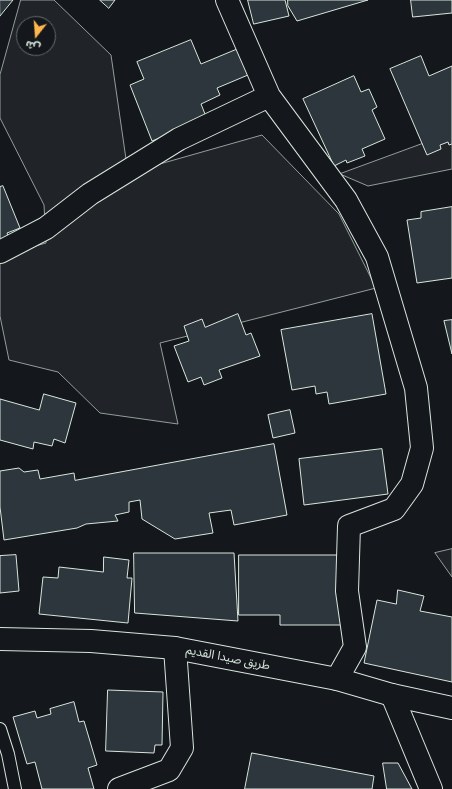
<!DOCTYPE html>
<meta charset="utf-8">
<style>
body{margin:0}
#map{position:relative;width:452px;height:789px;overflow:hidden;background:#14181c;font-family:"Open Sans","Noto Sans Arabic",sans-serif}
canvas{display:block}
.north{position:absolute;left:16px;top:16px;width:40px;height:40px;box-sizing:border-box;background:#14181c;border:1px solid #626a69;border-radius:50%;rotate:197deg;font-size:11px;font-weight:700;line-height:16px;text-align:center;color:#d8e6dc}
.north::after{content:'';display:block;margin:auto;width:14px;height:18px;background:#ffb74d;clip-path:polygon(50% 0,100% 100%,50% 72%,0 100%)}
</style>
<div id="map">
<canvas width="452" height="789"></canvas>
<div class="north">ش</div>
</div>
<script>
const context = document.querySelector('canvas').getContext('2d');
context.lineJoin = 'round';
function fill(path, color) { context.fillStyle = color; context.fill(path, 'evenodd'); }
function trace(path, color, width, dash) { context.strokeStyle = color; context.lineWidth = width; context.lineCap = dash ? 'butt' : 'round'; context.setLineDash(dash || []); context.stroke(path); }
function write(font, color, halo, rows, align = 'center') {
  context.font = font + ' "Open Sans","Noto Sans Arabic",sans-serif'; context.lineWidth = 3; context.setLineDash([]); context.textBaseline = 'middle'; context.strokeStyle = halo; context.fillStyle = color; for (const [text, x, y, turn = 0] of rows) {
    context.save(); context.translate(x, y); context.rotate((+turn || 0) * Math.PI / 180); context.textAlign = isNaN(turn) ? turn : align; if (halo) context.strokeText(text, 0, 0); context.fillText(text, 0, 0); context.restore();
  }
}
const green = new Path2D(`
 M21,0h33l57,55 17,118 134,-38 77,79 37,74 -216,55 18,81 -78,-11 -42,-41 -49,-12 -9,-44v-60l46,-13 -2,-38 -44,-87v-43zM24,24h24v24h-24z
 M452,133v36l-84,17 -28,-12z
 M452,549v28l-17,-24z`);
fill(green, '#202428');
trace(green, '#939e99', 1);
const building = new Path2D(`
 M0,0h13l-13,16z
 M100,0h15l-6,8z
 M248,0h37l4,16 -35,8z
 M288,0h80l-71,21 -9,-15z
 M411,0h41v13l-39,4z
 M191,40l10,24 36,-15 11,26 -31,13 3,7 -19,9 6,15 -55,22 -22,-56 14,-6 -7,-17z
 M421,56l8,20 23,-10v78l-3,1 -1,-3 -8,3 1,4 -14,6 -37,-86z
 M354,76l7,16 8,-3 8,18 -5,3 13,29 -23,10 3,7 -18,7 -1,-3 -12,6 -31,-67z
 M3,186l17,42 -13,5 3,8 -10,4v-58z
 M452,207v71l-35,5 -10,-63 14,-2v-6z
 M238,314l8,21 5,-2 9,23 -41,14 3,8 -18,7 -3,-8 -13,5 -14,-36 15,-5 -5,-15 18,-7 3,8z
 M372,314l14,80 -57,10 -2,-12 -11,2 -1,-8 -23,4 -11,-60z
 M452,320v34l-8,-33z
 M44,394l32,9 -11,40 -11,-4 -2,7 -18,-4 -1,7 -33,-9v-41l39,11z
 M290,410l5,23 -22,5 -5,-23z
 M274,444l13,71 -53,10 -3,-15 -22,3 4,20 -38,6 -33,-20 -2,-19 -11,2v10l-14,3 3,6 -32,3 -9,4 -73,12 -4,-33v-36l19,-3 5,4 14,-2 2,9 34,-6 1,7z
 M382,449l6,45 -84,11 -5,-46z
 M134,553h100l4,68 -103,-8z
 M16,555l3,36 -19,2v-37z
 M239,555h102v70h-61v-10h-41z
 M104,557l25,3 -2,18h5l-4,45 -89,-9 4,-37 15,1 1,-11 44,5z
 M398,590l26,6 -4,15 32,6v65l-88,-19 13,-63 19,4z
 M108,690l55,2 -1,53h-7l-1,8 -48,-2z
 M74,702l5,20 5,-1 13,44 -9,3 6,21h-52l-7,-27 -8,2 -14,-47 22,-6 2,7 14,-4 -1,-5z
 M252,753l122,23 -2,13h-127z
 M383,763h15l14,26h-25z`);
fill(building, '#2c363c');
trace(building, '#d8e6dc', 1);
const lane = new Path2D(`
 M0,729l8,25 7,35`);
const street = new Path2D(`
 M227,0l42,96 77,104 31,57 39,131 6,60 -10,36 -18,25 -45,17 -2,65 8,56 -18,32
 M0,252l46,-24 44,-34 89,-55 90,-43
 M392,695l39,94
 M119,789l50,-19 13,-22 -7,-100`);
const highway = new Path2D(`
 M0,639l91,2 84,7 162,31 55,16 60,13`);
trace(lane, '#d8e6dc', 14);
trace(street, '#d8e6dc', 24);
trace(highway, '#d8e6dc', 24);
trace(lane, '#14181c', 12);
trace(street, '#14181c', 22);
trace(highway, '#14181c', 22);
write('12px', '#d8e6dc', '#14181c', [
 ["طريق صيدا القديم",228,658,11]
]);
</script>
